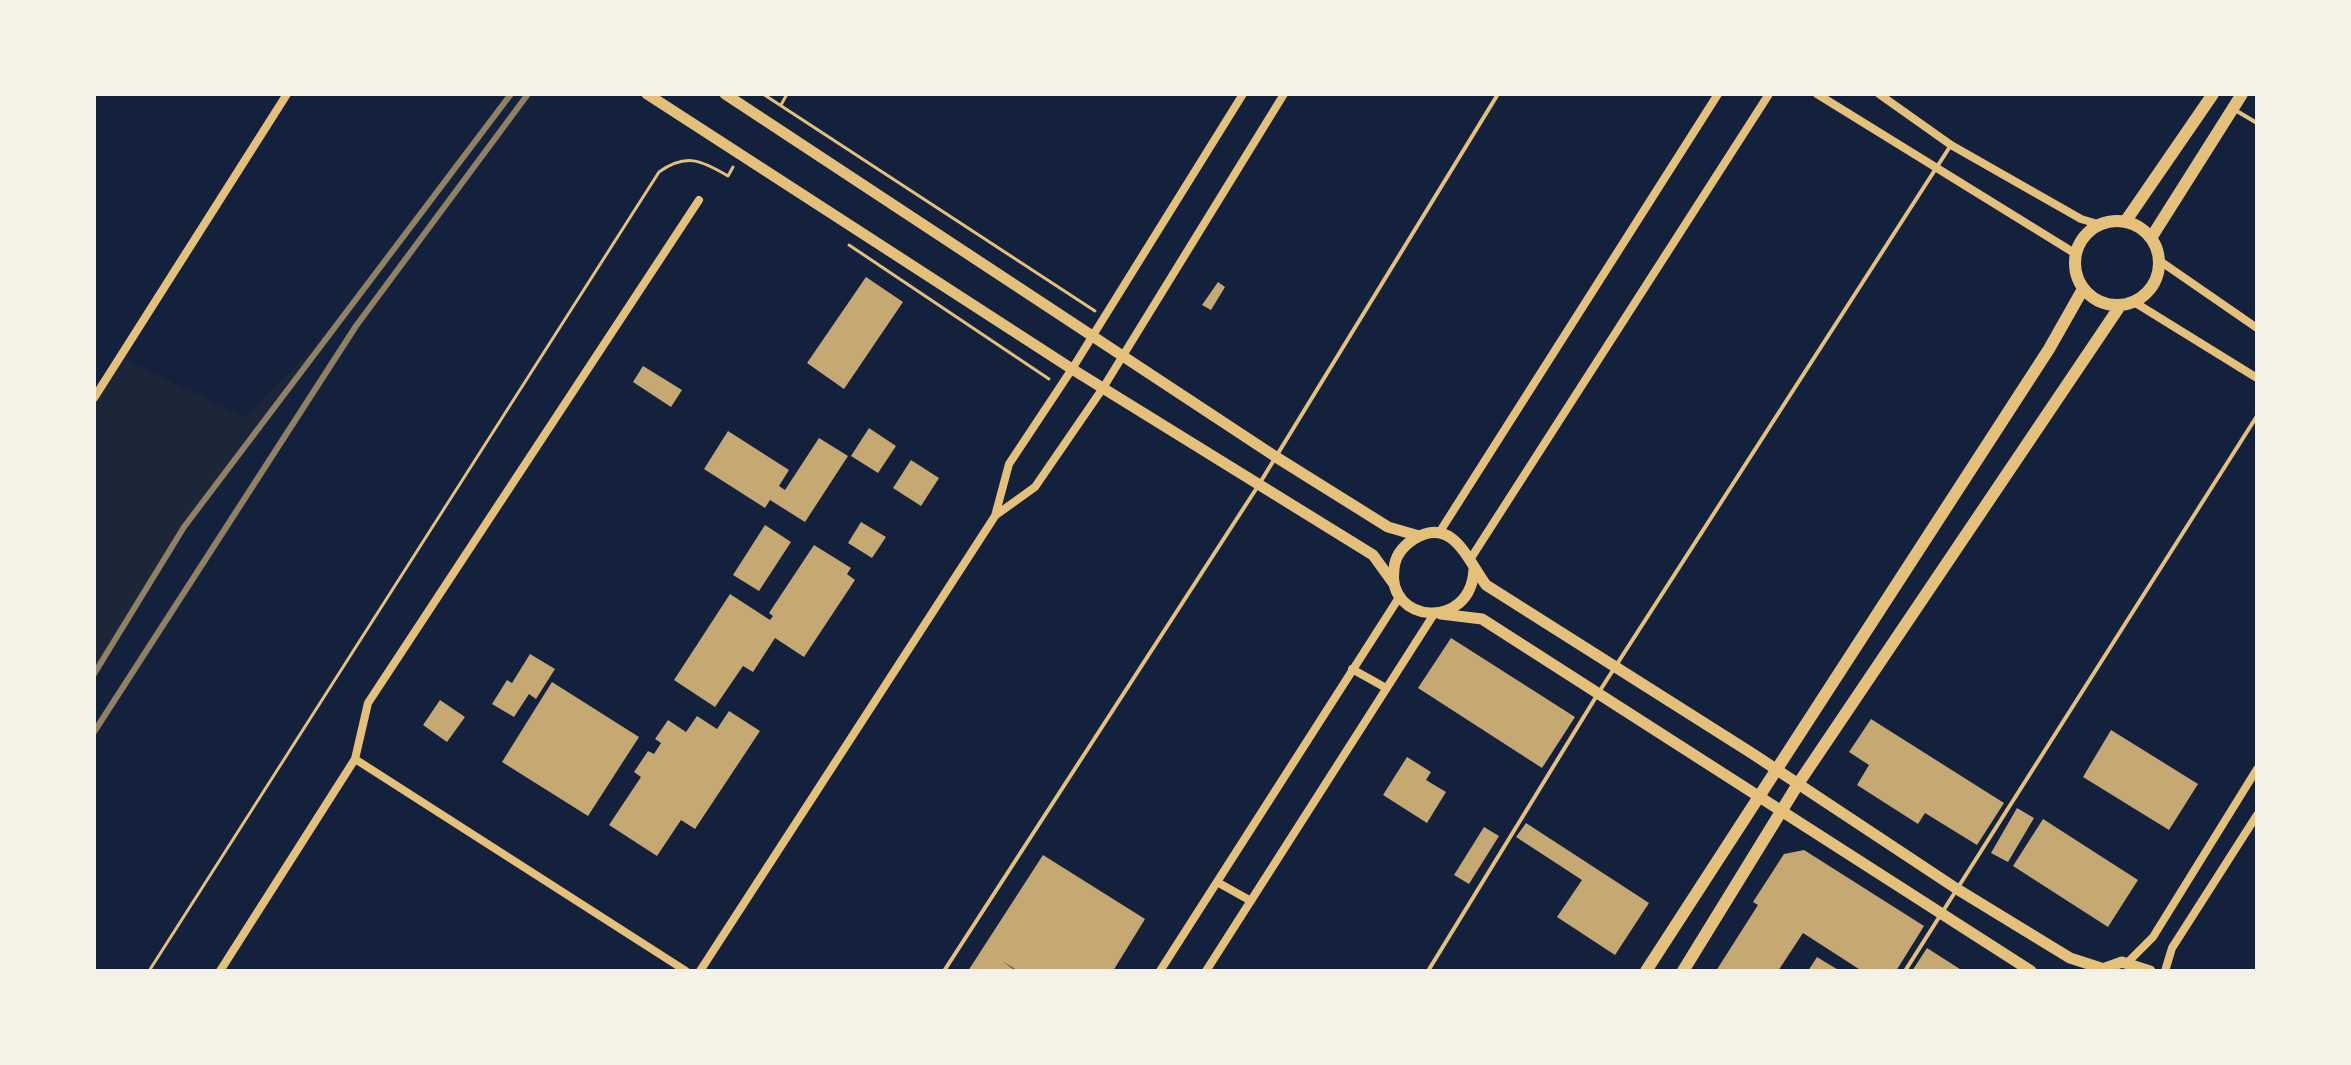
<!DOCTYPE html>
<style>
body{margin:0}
#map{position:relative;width:2351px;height:1065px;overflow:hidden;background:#14213d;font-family:"Space Grotesk",sans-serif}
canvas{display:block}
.frame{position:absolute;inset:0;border:96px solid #f6f1e7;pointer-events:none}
</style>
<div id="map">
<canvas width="2351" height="1065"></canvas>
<div class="frame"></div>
</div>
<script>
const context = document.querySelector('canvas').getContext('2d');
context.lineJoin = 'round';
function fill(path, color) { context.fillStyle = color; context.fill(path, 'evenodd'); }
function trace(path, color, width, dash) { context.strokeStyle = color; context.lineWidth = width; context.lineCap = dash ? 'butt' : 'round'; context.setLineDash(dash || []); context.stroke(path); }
fill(new Path2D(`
 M342,317l-158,210 -90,142v-271l26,-41 125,61z`), '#1d2539');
fill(new Path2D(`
 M866,277l37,25 -59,87 -37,-26z
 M1218,282l7,5 -14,23 -9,-5z
 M643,366l39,24 -11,17 -38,-25z
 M869,428l27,18 -18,27 -27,-17z
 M728,431l61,39 -10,16 6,4 34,-52 29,18 -43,66 -35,-22 -5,8 -61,-39z
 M911,460l28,18 -18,28 -28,-18z
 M861,522l25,15 -14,21 -24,-15z
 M765,525l26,17 -32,49 -26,-16z
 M814,545l37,23 -4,6 8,6 -51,77 -29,-19 -22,34 -10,-6 -28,41 -41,-27 56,-86 40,26 3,-4 -4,-3z
 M1451,638l124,79 -33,51 -124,-80z
 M530,654l25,15 -19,30 -7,-5 -15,23 -22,-13 15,-24 5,3z
 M552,682l87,55 -51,79 -86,-54z
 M440,700l25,17 -18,25 -24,-17z
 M729,711l31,20 -65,98 -14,-9 -24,36 -48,-31 32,-48 -7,-5 14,-21 6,3 7,-11 -6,-4 13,-19 18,12 11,-16 20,13z
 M1871,719l133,84 -27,42 -52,-32 -7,11 -61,-39 12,-20 -20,-13z
 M2111,730l87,54 -29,46 -86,-53z
 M1407,757l24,15 -5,8 20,12 -19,31 -44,-28z
 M2017,808l17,10 -26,44 -17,-9z
 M2043,819l95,61 -30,47 -95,-61z
 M1526,823l123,80 -34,52 -58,-38 25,-37 -66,-43z
 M1484,827l15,9 -30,48 -15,-9z
 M1804,850l120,76 -28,45h-34l-59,-38 -25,38h-62l42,-66 -5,-3 31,-48z
 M1043,855l102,64 -32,52h-95l-16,-10 14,10h-48z
 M1927,948l36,23h-51z
 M1817,957l23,14h-32z`), '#c6a872');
trace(new Path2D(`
 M763,94l332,217
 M781,105l6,-11
 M849,245l200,134
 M149,971l510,-799c27,-19 42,-12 69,4l5,-9`), '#e5c07b', 3);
trace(new Path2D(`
 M2235,110l22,13
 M944,971l314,-485 240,-392
 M1428,971l171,-279 352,-547
 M1905,971l352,-555`), '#e5c07b', 4);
trace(new Path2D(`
 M1817,94l259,160
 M1879,94l72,51 130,74 20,6
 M2160,261l97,67
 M2134,302l123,76
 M94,398l193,-304
 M996,515l39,-28 68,-99 181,-294
 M1439,533l279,-439
 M1471,558l298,-464
 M1352,669l34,19
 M355,759l331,212
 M1217,882l34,19
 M2128,962l25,-25 104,-168
 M220,971l135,-212 13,-56 331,-503
 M700,971l295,-455 14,-52 63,-95 171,-275
 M1160,971l240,-375
 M1206,971l228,-357
 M2165,971l7,-23 85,-133`), '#e5c07b', 8);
trace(new Path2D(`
 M647,94l425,275 301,186 21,29
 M725,94l551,363 112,70 31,9
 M1474,569c-3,63 -88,54 -80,0 1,-14 9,-23 20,-30 39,-24 54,22 72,46l267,169 204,135 113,69 31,10
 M1441,614l41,5 549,352
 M2097,971l25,-9 28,9`), '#e5c07b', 11);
trace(new Path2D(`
 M2075 263a42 42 0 1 1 84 0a42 42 0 1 1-84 0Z
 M2125,222l88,-128
 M2151,238l91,-144
 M1646,971l403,-622 34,-60
 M1683,971l115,-187 322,-478`), '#e5c07b', 12);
trace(new Path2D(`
 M94,674l90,-147 327,-433
 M94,732l262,-406 172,-232`), '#918062', 6);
</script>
